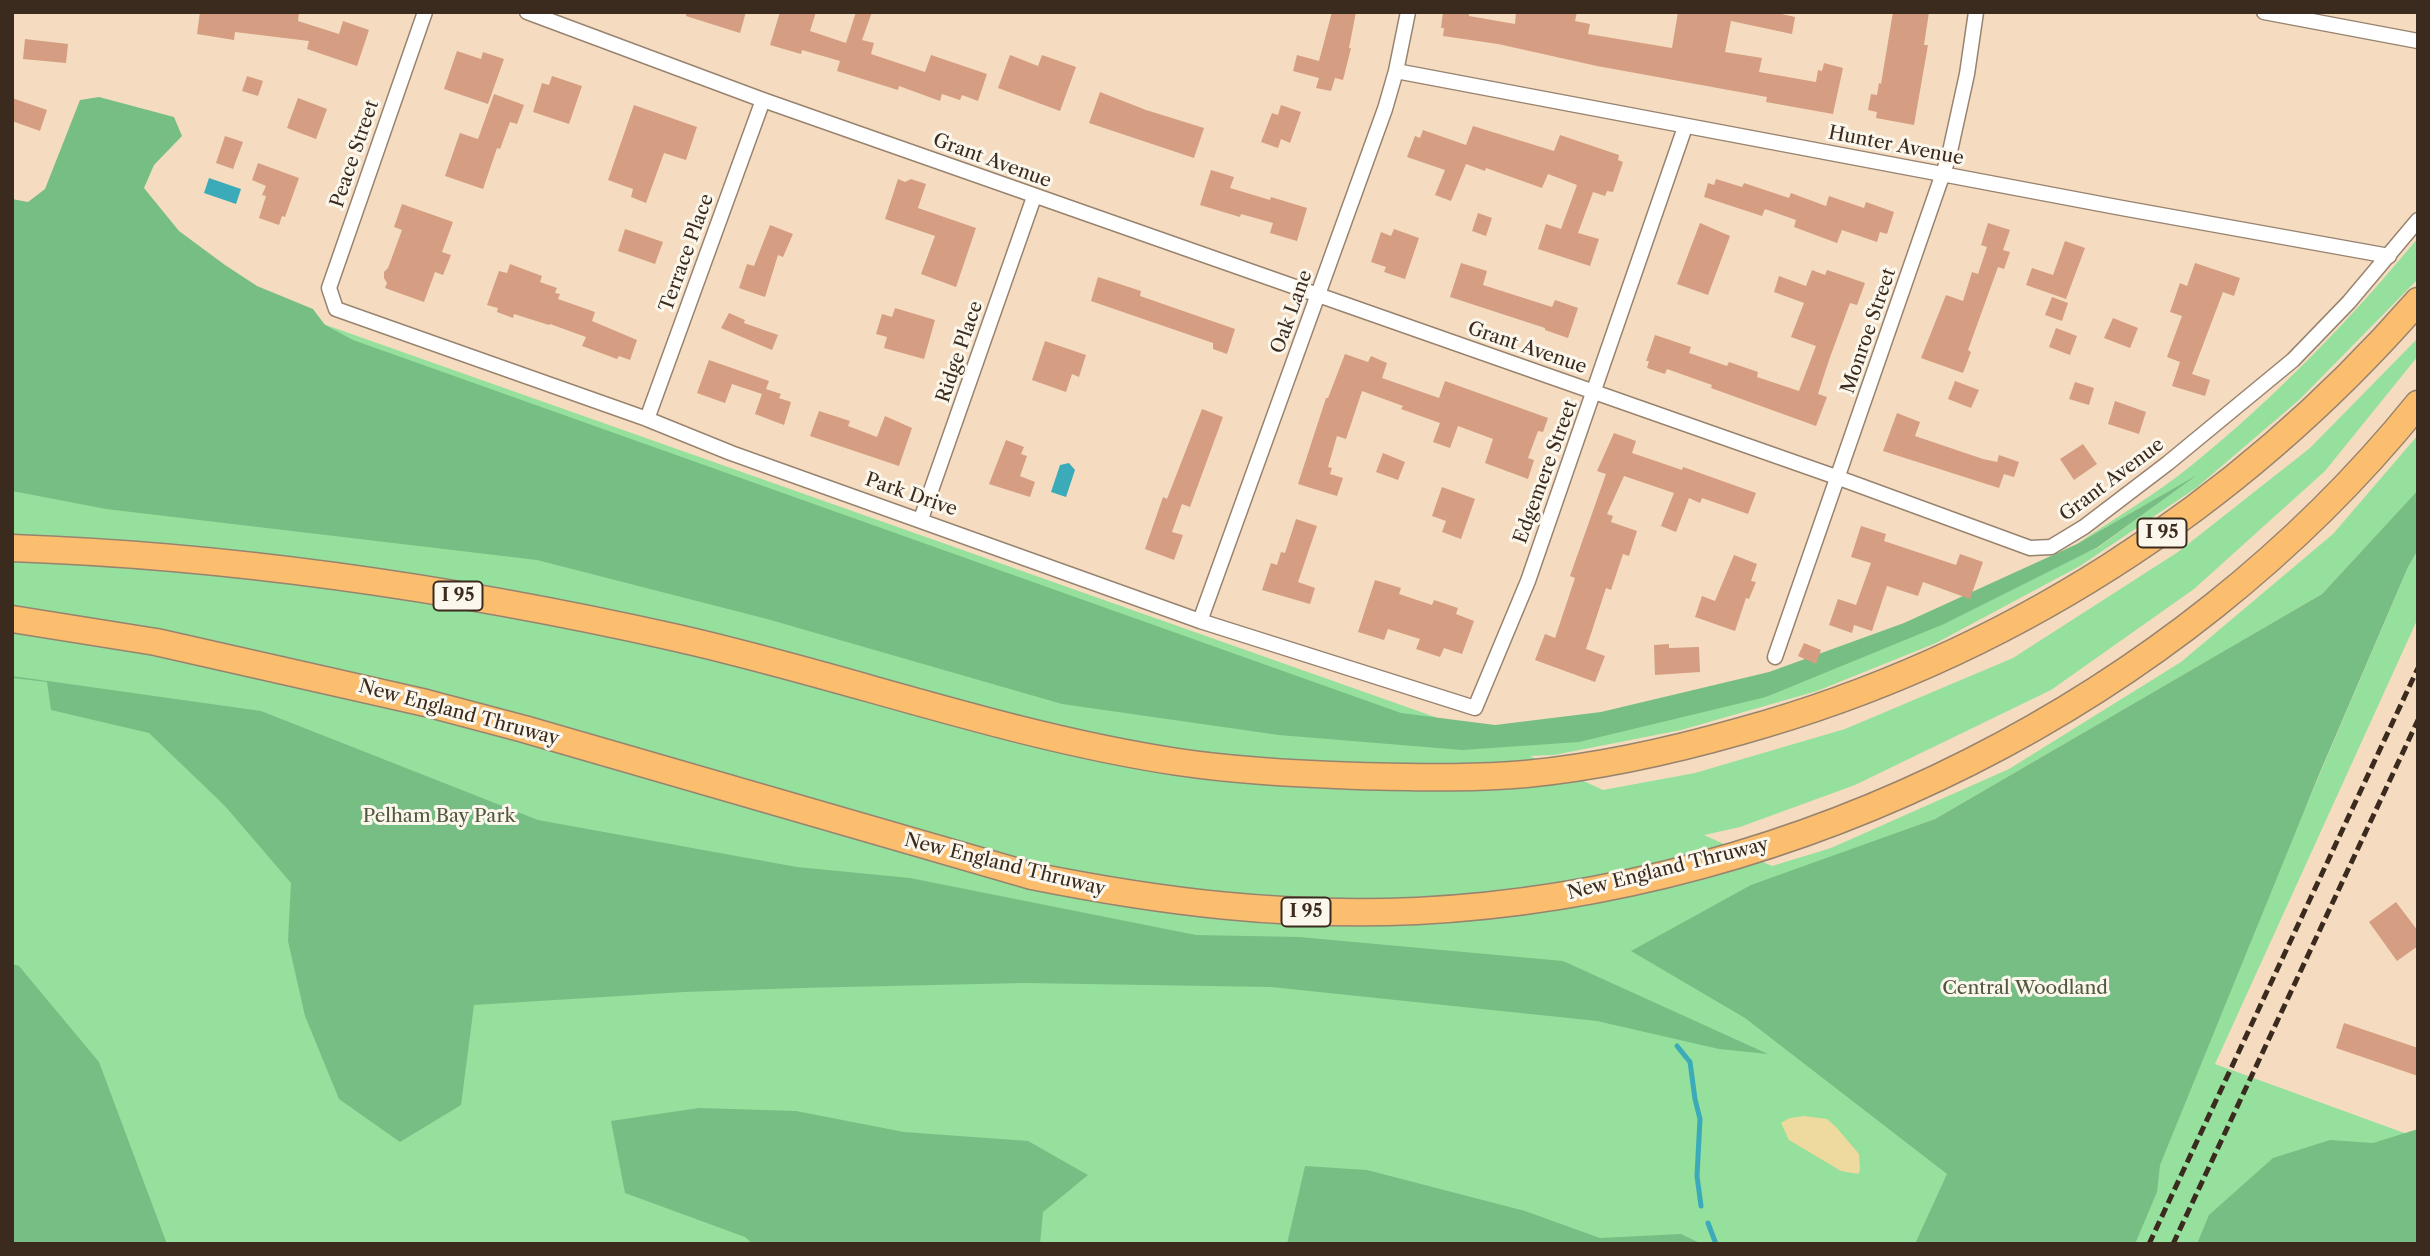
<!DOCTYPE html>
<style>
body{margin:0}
#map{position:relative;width:2430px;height:1256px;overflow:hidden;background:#f5dcc0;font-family:"Libre Caslon Text",serif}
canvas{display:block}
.frame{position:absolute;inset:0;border:14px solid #3b2a1e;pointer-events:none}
</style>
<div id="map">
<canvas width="2430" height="1256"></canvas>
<div class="frame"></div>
</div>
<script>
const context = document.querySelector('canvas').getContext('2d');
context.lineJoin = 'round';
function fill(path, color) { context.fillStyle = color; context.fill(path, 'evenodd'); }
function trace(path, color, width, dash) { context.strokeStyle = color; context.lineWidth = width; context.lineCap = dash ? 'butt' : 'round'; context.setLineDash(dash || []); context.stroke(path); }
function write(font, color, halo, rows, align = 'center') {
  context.font = font + ' "Libre Caslon Text",serif'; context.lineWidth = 6; context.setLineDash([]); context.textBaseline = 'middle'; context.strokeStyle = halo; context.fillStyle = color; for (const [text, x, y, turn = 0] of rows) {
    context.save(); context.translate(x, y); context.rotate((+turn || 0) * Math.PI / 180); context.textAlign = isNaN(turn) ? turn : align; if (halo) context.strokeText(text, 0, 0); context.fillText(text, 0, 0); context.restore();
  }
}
fill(new Path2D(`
 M12,214l1457,515 297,-32 333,-150 90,-67 -112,64c38,-26 79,-50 115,-79 83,-67 158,-145 226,-227v41l-119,121 -103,88 -116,78 -144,77 -119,48 -136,39 -127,25 -24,1 73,34 92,-17 150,-44 168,-71 165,-106 132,-104 108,-110v18l-93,115 -131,118 -143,101 -196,95 -115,42 -36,8 68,31 59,-18 178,-79 172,-107 152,-128 85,-99v55l-96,104 -387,225 -148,54 491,-1 130,-305 10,-17v68l-203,446 203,74v106h-2406z`), '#94e09c');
fill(new Path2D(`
 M99,97l75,20 8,19 -28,29 -10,23 35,43 46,34 32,21 56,23 12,16 28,15 1048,373 94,12 106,-13 168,-40 135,-49 173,-79 120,-69 -99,72 -154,77 -178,73 -187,45 -117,8 -183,-15 -217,-31 -295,-85 -230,-59 -431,-51 -94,-18v-292l16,3 17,-13 35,-89z
 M2418,490v60l-10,17 -90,210 -158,388 -3,27 -22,52h-220l32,-70 -202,-156 -114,-67 120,-66 184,-66 387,-225z
 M12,676l249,35 277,109 259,47 113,11 286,57 103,2 264,24 205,93 -49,-5 -122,-28 -326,-34 -247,-4 -224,5 -116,4 -210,13 -13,100 -61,37 -61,-43 -34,-83 -17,-75 3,-58 -66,-77 -76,-73 -98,-23 -4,-28 -35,-4z
 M12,964l7,2 80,96 68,182h-155z
 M699,1108l97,3 108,21 124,9 60,34 -45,37 -3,32h-287l-8,-7 -120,-44 -14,-72z
 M2418,1129v115h-221l12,-29 64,-57 57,-18 43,3z
 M1305,1166l62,4 158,41 75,27 81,-4 21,10h-415z`), '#77be84');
fill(new Path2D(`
 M1804,1116l23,3 9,8 23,27 1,16 -2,4 -17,-3 -52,-31 -8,-17 9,-5z`), '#eeda9e');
fill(new Path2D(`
 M209,178l32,11 -5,15 -32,-11z
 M1069,463l6,7 -9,27 -15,-5 9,-27z`), '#3cabb9');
trace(new Path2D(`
 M1677,1046l13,16 5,37 5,20 -3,57 4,30
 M1708,1223l8,21`), '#3cabb9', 5);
fill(new Path2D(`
 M200,12h99l-1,9 41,13 4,-13 26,9 -12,36 -50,-17 2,-8 -74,-9 -1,8 -37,-6z
 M686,12h60l-6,21 -54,-17z
 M780,12h36l-6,19 36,12 10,-31h16l-10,28 12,3 -3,11 54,18 6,-17 56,19 -9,27 -16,-6 -2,5 -18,-6 -2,7 -41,-15 -1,4 -61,-19 3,-10 -38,-11 -1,4 -31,-9z
 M1332,12h24l-7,36h2l-8,32 -8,-2 -4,13 -15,-3 3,-10 -26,-7 4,-16 22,6z
 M1443,12h26v4l46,8 1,-12h61l-2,9 15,3 -2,10 84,14 6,-36h95l22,5 -3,17 -61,-13 -6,31 37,6 -3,14 57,10 2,-12 4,1 2,-8 19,5 -10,46 -67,-12 1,-5 -170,-31 -99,-22 -55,-8 1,-8h-3z
 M1893,12h36l-5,33h4l-14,80 -38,-7 1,-6 -9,-2 3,-16 6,1 2,-12 2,1z
 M25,39l43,5 -2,19 -43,-4z
 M457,51l24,8 2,-7 21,7 -16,45 -44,-15z
 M1010,55l28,11 4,-11 34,12 -16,44 -62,-23z
 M247,76l16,5 -5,15 -16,-5z
 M552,76l30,10 -13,38 -36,-12 9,-29 7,2z
 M1100,92l46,18 58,18 -10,30 -105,-35z
 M494,94l30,11 -7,19 -7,-2 -10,27 -3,-1 -14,41 -38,-13 15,-43 18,6z
 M12,98l35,12 -7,21 -28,-10z
 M298,98l29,11 -11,30 -29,-11z
 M634,105l63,22 -11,33 -22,-7 -18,50 -15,-6 2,-8 -25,-9z
 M1281,105l20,7 -11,31 -9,-4 -3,9 -17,-6 11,-29 6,2z
 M1473,126l81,25 6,-16 59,20 -1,5 5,2 -10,30 -6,-1 -2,5 -12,-4 -15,41 21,6 -9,27 -52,-17 8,-25 15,5 16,-44 -29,-11 -6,14 -56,-20 -1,3 -19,-7 -15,37 -16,-6 10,-25 -38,-13 8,-21 5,2 3,-8 43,15z
 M225,136l18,6 -10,27 -17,-6z
 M258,163l41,15 -14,39 -3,-1 -3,9 -20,-7 7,-22 -4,-1 4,-9 -14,-6z
 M1211,170l23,7 -4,11 40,12 1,-3 36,11 -10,33 -27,-8 3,-10 -32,-9 -1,3 -40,-12z
 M898,179l7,3 6,-3 15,5 -8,24 58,20 -20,59 -35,-13 14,-38 -50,-17z
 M1716,179l26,8 2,-4 45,15 2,-5 35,13 3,-10 35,12 2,-6 28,10 -7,22 -7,-2 -3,10 -35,-12 -5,13 -43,-16 2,-7 -31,-11 -3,7 -58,-19 4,-14 6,2z
 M402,204l51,18 -11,30 9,3 -8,20 -8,-3 -11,30 -39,-14 2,-5 -3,-5v-6l4,-4 14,-38 -8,-3z
 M1478,213l14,5 -6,18 -14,-5z
 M1700,223l30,13 -22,59 -31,-11z
 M1988,223l22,7 -7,20 7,2 -6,17 -6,-2 -30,83 3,2 -8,21 -42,-15 25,-63 17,6 9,-29 6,2 9,-27 -6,-2z
 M770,225l23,9 -10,23 -5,-2 -13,42 -26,-9 8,-24 7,2z
 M625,229l38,13 -8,22 -37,-13z
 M1394,229l25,9 -14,41 -21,-7 2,-5 -15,-5 10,-30 10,4z
 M2065,241l20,7 -19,51 -40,-14 6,-17 21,7z
 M1461,263l26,8 -4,14 69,22 3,-7 23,8 -10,30 -23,-8v-2l-95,-31z
 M2195,263l45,15 -6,18 -11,-4 -31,82 18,6 -5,16 -33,-10 8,-24 -13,-5 15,-41 -12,-4 10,-29 7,3z
 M510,264l32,12 -2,6 17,6 -2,5 5,1 -2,5 37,13 -3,9 45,19 -7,20 -11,-4 -2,3 -35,-13 4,-9 -36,-13 -1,1 -35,-11 -1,4 -16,-6 1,-4 -11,-3 12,-34 8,2z
 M1812,270l13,5 2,-5 38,13 -8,22 -7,-2 -21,57 -11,34 9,3 -11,29 -105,-38 1,-3 -45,-16 -2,5 -18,-6 2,-7h-3l9,-26 36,12 -2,6 38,13 2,-4 29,10 -1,5 42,14 17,-45 -25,-9 13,-34 -30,-11 5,-16 27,10z
 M1098,277l43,14 -1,5 95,33 -8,25 -14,-5v-6l-122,-42z
 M2052,297l16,6 -6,18 -17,-6z
 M895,308l40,12 -11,39 -40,-11 3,-11 -11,-3 6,-20 10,3z
 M729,313l16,7 -1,3 34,12 -6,15 -51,-22z
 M2113,318l25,10 -8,20 -26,-10z
 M2056,328l21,8 -7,19 -21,-8z
 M1045,341l41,14 -7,22 -7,-3 -6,18 -34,-12z
 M1345,354l23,8 3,-6 16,7 -5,15 57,20 6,-17 103,37 -5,14 -5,-1 -10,27 6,2 -6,19 -43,-16 8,-24 -35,-13 -8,22 -17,-6 7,-19 -39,-14 2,-3 -41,-15 -16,48 -9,-3 -9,31 4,1 -2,6 13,4 -6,18 -39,-12 28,-86h2z
 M709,360l60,21 -3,8 15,5 -2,4 12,4 -7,23 -29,-11 7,-20 -30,-10 -7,19 -28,-10z
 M1955,381l24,9 -8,18 -23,-9z
 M2075,382l19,6 -5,17 -20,-6z
 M2115,401l31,11 -7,22 -31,-10z
 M1202,409l21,8 -33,90 -8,-3 -10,28 11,3 -9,25 -29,-11 18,-52 4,2z
 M819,411l31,10 -2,5 29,11 8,-21 27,12 -13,38 -89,-30z
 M1897,413l23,9 -5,14 68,23 14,3 2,-7 20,7 -5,15 -10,-3 -5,14 -116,-37z
 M1614,433l22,8 -4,12 50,17 1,-3 73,26 -8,21 -46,-16 -2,5 -11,-5 -13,34 -15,-6 13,-33 -50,-17 -17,38 6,2 -2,6 26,9 -8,25 -6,-2 -12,36 -5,-2 -20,61 19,7 -10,26 -60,-22 10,-26 10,4 20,-60 -5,-2 36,-102 -9,-3z
 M1006,440l18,7 -3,7 6,2 -7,20 15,6 -5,15 -41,-13z
 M2083,444l14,20 -23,16 -14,-21z
 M1383,453l22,9 -7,18 -22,-8z
 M1442,487l33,12 -14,40 -19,-7 4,-11 -14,-5z
 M1296,519l21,7 -19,56 17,6 -5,16 -48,-14 9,-27 6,2 4,-13 4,1z
 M1861,526l25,8 -2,7 72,24 4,-11 23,8 -13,37 -47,-17 -5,14 -31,-10 -15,45 -18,-6 -2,8 -23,-8 9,-26 18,6 15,-42 -20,-6z
 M1734,555l23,9 -6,17 5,1 -7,17 -3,-1 -11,33 -40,-14 7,-21 13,5z
 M1375,580l26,8 -2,6 33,11 2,-5 24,8 -2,6 18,7 -12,33 -18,-6 -4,9 -24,-8 4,-10 -32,-10 -4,11 -26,-8z
 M1804,643l17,7 -5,14 -18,-8z
 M1669,644v4l30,-1 1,25 -45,3 -1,-30z
 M2396,902l22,29v15l-21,15 -28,-39z
 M2344,1023l74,25v28l-82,-28z`), '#d59d81');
const minor = new Path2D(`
 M425,12l-96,276 7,21 311,110 84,34 469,168 275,87 53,-127 157,-454
 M527,12l236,88 1076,378 191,70 21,-1 33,-20 84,-64 125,-103 56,-58 69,-82
 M2264,12l154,29
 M1396,71l726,137 267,48
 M647,419l116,-319
 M921,519l113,-322
 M1200,621l185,-512 11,-38 12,-59
 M1775,657l174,-501 18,-82 9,-62`);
const motorway = new Path2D(`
 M12,548c223,8 447,41 665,90 168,38 330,98 501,124 60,9 120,12 180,14 56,1 112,3 168,-2 72,-7 145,-23 215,-43 264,-73 497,-224 677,-430
 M12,619l144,23 270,61 98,26 508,147c130,26 251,41 385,35 381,-19 761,-210 1001,-507`);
trace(minor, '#98836f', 17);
trace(motorway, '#98836f', 29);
trace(minor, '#fff', 14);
trace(motorway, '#fbbe6e', 26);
trace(new Path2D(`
 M2149,1244l269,-576
 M2173,1244l245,-524`), '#3b2a1e', 5, [10, 5]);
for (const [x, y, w] of [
 [2162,533,49],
 [458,596,49],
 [1306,912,49]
]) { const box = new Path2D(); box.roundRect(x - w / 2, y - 14.5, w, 29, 5); context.fillStyle = '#fbf7ec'; context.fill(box); trace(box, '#3b2a1e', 2); }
write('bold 18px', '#3b2a1e', null, [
 ["I 95",2162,533],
 ["I 95",458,596],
 ["I 95",1306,912]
]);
write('19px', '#3b2a1e', '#fbf7ec', [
 ["Hunter Avenue",1896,146,11],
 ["Peace Street",355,154,-71],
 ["Grant Avenue",992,161,20],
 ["Terrace Place",687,253,-70],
 ["Oak Lane",1292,312,-70],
 ["Monroe Street",1869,331,-71],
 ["Grant Avenue",1527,348,19],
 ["Ridge Place",960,352,-71],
 ["Edgemere Street",1546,472,-70],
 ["Grant Avenue",2112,480,-37],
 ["Park Drive",911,495,19],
 ["New England Thruway",459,713,15],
 ["New England Thruway",1005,865,14],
 ["New England Thruway",1668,869,-14]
]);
write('19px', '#51583e', '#fbf7ec', [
 ["Pelham Bay Park",439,817],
 ["Central Woodland",2025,989]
]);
</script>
